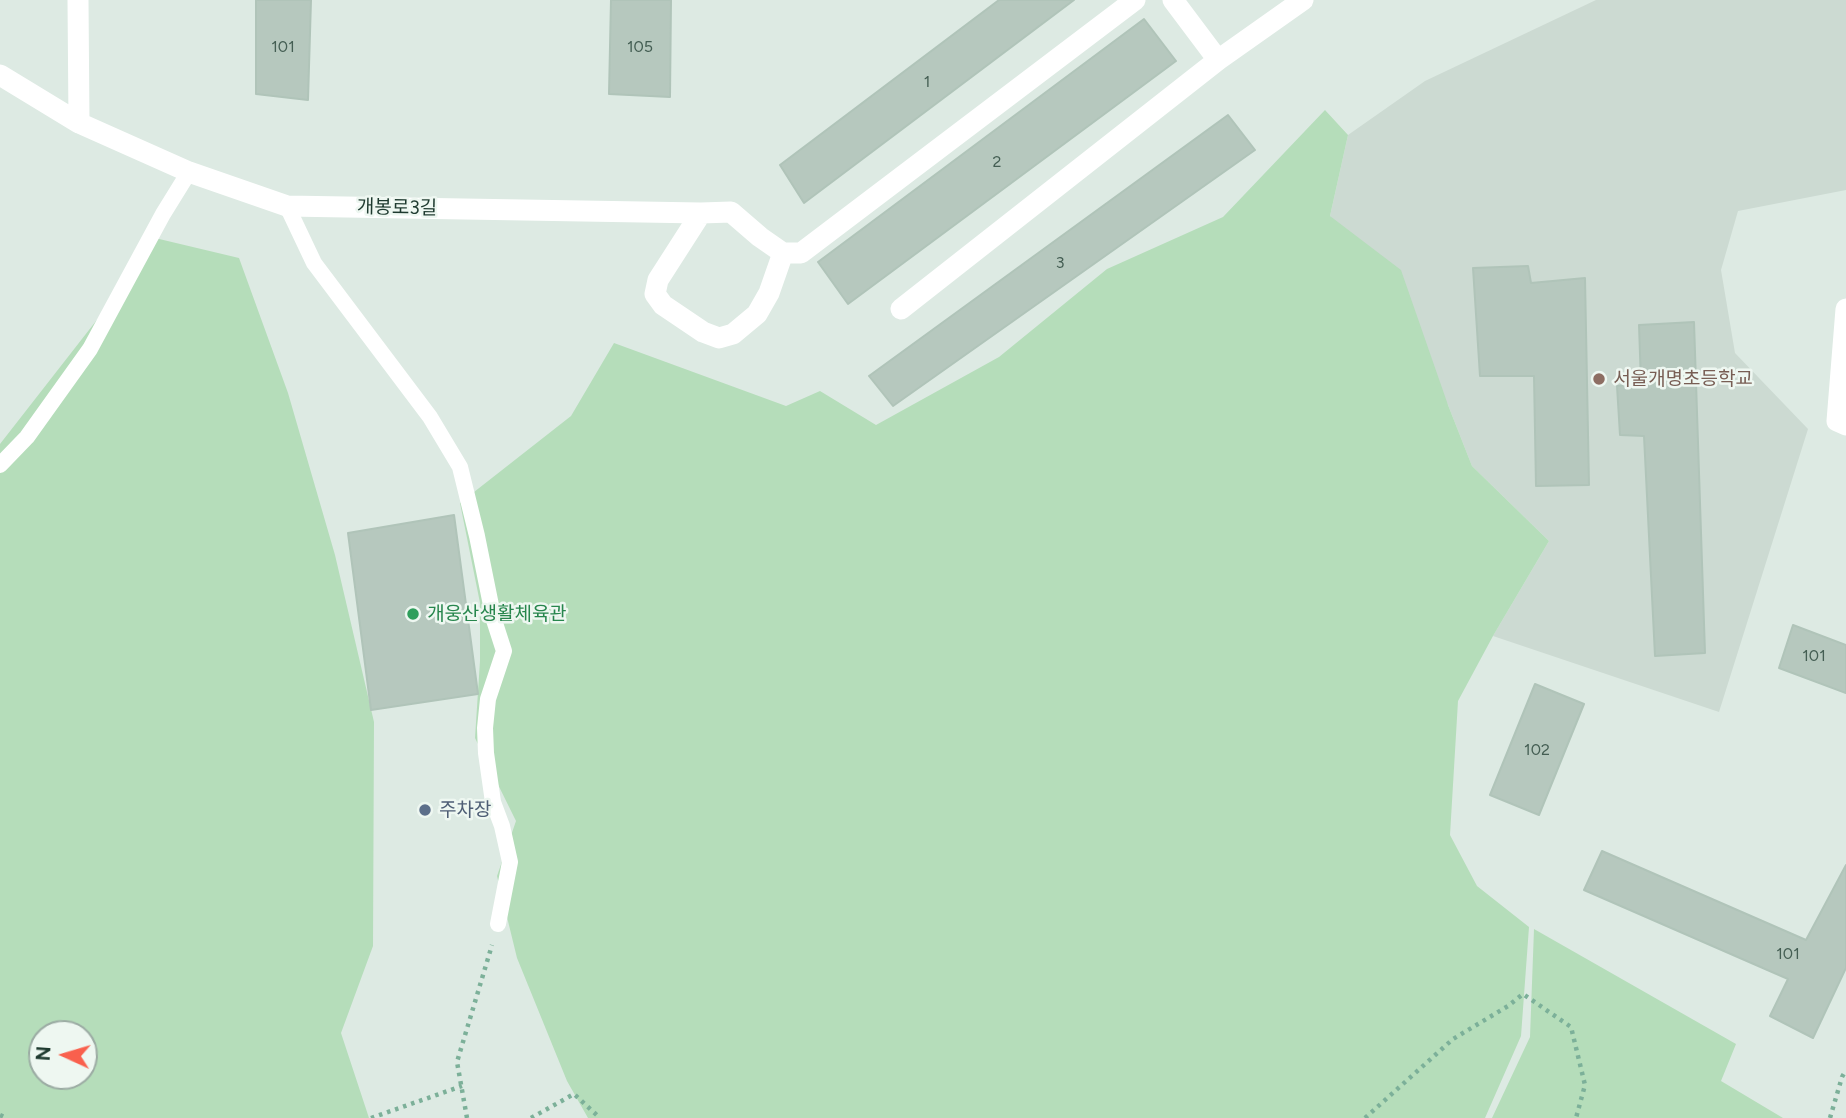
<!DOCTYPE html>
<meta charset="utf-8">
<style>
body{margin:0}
#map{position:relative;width:1846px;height:1118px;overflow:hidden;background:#ddeae3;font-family:Figtree,sans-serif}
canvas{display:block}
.north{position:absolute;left:28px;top:1020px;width:70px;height:70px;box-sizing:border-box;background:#eef7f1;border:2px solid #9baba3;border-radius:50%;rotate:274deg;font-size:19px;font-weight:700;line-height:28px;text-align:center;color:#1e3a2f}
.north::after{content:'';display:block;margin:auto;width:24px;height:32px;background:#f9604d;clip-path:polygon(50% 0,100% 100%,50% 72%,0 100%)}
</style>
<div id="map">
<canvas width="1846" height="1118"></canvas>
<div class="north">N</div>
</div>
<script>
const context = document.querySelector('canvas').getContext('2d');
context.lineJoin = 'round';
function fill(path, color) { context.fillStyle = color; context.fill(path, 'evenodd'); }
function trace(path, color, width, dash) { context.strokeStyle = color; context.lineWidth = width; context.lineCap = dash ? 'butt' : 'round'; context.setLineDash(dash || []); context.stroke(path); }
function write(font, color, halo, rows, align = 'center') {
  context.font = font + ' Figtree,"Noto Sans KR",sans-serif'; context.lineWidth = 5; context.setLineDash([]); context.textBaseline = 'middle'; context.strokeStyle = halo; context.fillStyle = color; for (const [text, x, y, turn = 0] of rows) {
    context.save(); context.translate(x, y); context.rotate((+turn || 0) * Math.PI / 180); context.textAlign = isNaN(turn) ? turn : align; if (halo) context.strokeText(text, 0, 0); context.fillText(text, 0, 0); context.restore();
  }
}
fill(new Path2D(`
 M1596,0h250v190l-108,21 -17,59 14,83 73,76 -89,283 -226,-76 56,-95 -77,-75 -24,-61 -118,-189 18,-81 77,-54z`), '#ccdad2');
fill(new Path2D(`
 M1325,110l23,25 -18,81 71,54 47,135 24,61 77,75 -56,95 -35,65 -8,134 27,51 52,41 -8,109 -36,82h-897l-21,-37 -50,-123 -20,-82 19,-55 -41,-83 5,-77v-58l-20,-100 111,-87 43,-73 172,63 34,-15 56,34 123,-68 108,-88 116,-52z
 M155,238l84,20 49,135 47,162 39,167 -1,224 -32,87 28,85h-369v-674l103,-132zM42,1034h42v42h-42z
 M1534,929l202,115 -15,37 62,37h-291l38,-81z`), '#b5ddba');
const building = new Path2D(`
 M256,0h55l-3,100 -52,-6z
 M611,0h60l-1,97 -61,-3z
 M999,0h75l-270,203 -24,-38z
 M1144,19l32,42 -328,243 -30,-42z
 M1228,115l27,35 -362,256 -24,-30z
 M1528,266l3,17 54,-5 4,207 -53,1 -2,-110h-54l-7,-108z
 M1694,322l11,331 -50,3 -11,-220 -24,-1 -3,-49 24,-3 -2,-58z
 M454,515l24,179 -107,16 -23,-177z
 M1793,625l53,20v48l-67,-25z
 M1535,684l49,20 -45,111 -49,-20z
 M1602,851l204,89 40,-75v103l-33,70 -43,-22 18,-37 -204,-89z`);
fill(building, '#b6c8be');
trace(building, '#b0c4b9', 2);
trace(new Path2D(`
 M0,1115l6,3
 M371,1118l91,-32
 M467,1118l-10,-56 35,-117
 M531,1118l43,-24 26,24
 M1365,1118l88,-79 55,-33 15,-12 48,33 14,58 -9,33
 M1830,1118l12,-41 4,-7`), '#7cb099', 4.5, [3.5, 5]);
trace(new Path2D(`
 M287,206l27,57 116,154 30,50 17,69 17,84 10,31 -16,48 -3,29 1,25 7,49 9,24 8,36 -12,62
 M0,465l27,-28 63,-88 73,-135 26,-42`), '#fff', 16);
trace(new Path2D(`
 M78,0l1,123
 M1173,0l45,60 85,-60
 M0,75l79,48 110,49 98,34 414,7 30,-1 29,25 23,16h18l334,-253
 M701,213l-43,67 -3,14 8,11 40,27 16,6 14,-4 24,-20 12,-21 14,-40
 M901,309l317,-249
 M1846,309l-9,112 9,4`), '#fff', 21);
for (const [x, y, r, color] of [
 [1599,379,7,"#8d6e63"],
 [413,614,7,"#2e9e5b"],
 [425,810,7,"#5c6f8a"]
]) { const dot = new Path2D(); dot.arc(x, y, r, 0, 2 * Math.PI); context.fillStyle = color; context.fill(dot); trace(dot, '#eef7f1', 2.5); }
write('16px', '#445e53', null, [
 ["101",283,47],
 ["105",640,47],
 ["1",927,82],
 ["2",997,162],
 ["3",1060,263],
 ["101",1814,656],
 ["102",1537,750],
 ["101",1788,954]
]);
write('19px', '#1e3a2f', '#eef7f1', [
 ["개봉로3길",397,208,1]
]);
write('19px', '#785e54', '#eef7f1', [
 ["서울개명초등학교",1613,379]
], 'left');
write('19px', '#27864d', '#eef7f1', [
 ["개웅산생활체육관",427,614]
], 'left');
write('19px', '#4e5e75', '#eef7f1', [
 ["주차장",439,810]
], 'left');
</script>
